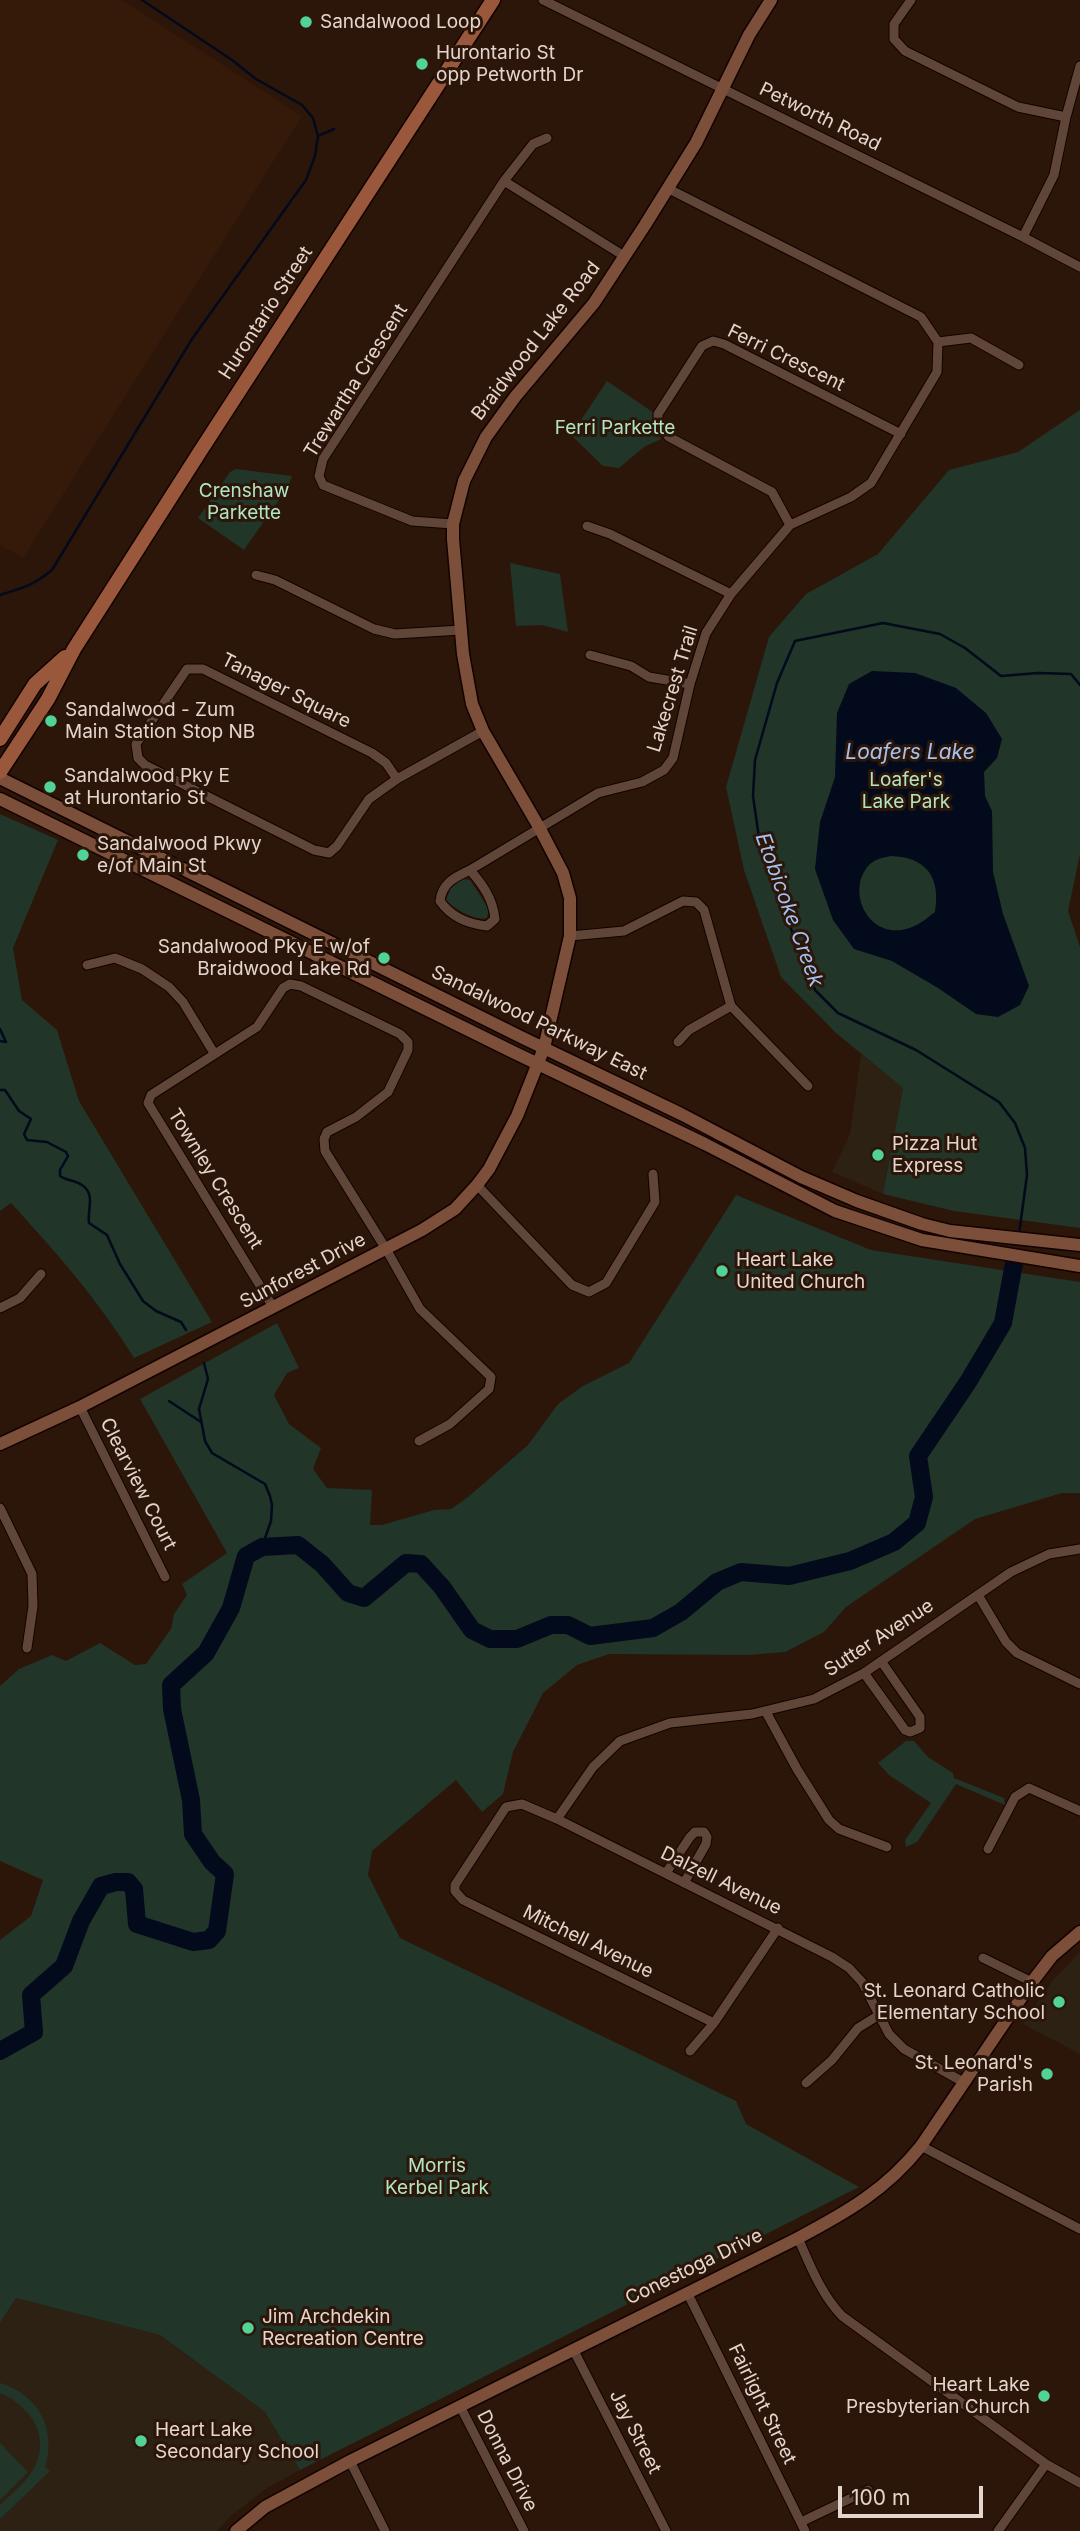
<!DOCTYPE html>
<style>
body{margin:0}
#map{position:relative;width:1080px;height:2531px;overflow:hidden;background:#2c160a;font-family:Inter,sans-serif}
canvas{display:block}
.scale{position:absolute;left:838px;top:2486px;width:145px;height:32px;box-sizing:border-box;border:4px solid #e4d5cd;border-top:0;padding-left:9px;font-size:21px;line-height:24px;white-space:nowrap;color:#e4d5cd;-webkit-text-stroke:5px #2c160a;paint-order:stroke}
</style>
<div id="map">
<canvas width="1080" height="2531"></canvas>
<div class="scale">100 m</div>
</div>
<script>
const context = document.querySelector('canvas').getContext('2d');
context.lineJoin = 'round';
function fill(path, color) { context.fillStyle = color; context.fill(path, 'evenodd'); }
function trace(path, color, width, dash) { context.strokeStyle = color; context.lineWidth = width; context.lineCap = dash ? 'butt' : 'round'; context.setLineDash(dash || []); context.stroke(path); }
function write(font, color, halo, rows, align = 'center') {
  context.font = font + ' Inter,sans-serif'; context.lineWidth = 6; context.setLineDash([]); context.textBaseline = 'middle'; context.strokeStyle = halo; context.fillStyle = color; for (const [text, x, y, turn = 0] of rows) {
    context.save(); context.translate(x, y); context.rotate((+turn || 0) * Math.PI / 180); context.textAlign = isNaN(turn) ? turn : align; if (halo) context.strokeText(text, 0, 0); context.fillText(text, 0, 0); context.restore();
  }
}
fill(new Path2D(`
 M861,1054l42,34 -20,106 -51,-22 18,-38z
 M1080,1952v102l-57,-30 30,-44z
 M16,2298l144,37 105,77 35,58 -33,18 -35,27 -15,16h-217v-208z`), '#2c2113');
fill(new Path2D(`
 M0,0h122l180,116 -279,442 -23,-13z`), '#351909');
fill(new Path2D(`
 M607,381l47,32 7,26 -17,8 -25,21 -16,-2 -32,-31z
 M1080,410v444l-12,57 12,36v281l-126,-17 -71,-17 20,-106 -67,-55 -55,-56 -37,-107 -18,-83 43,-150 37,-43 72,-40 71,-84 69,-18z
 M236,469l56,7 -4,11 -44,63 -46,-32 32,-46z
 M510,563l50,11 8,58 -26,-7 -26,1z
 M0,814l58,26 -45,108 9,52 35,30 22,71 133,221 -78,36c-35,-57 -78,-106 -123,-155l-11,8z
 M462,879l8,1 19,29 -2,9c-12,3 -33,-9 -41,-18l5,-13z
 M736,1195l135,55 209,32v211h-18l-87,26 -129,88 -22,25 -39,20 -36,3 -140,-1 -32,11 -34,28 -30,59 -10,42 -21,18 -26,-32 -84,71 -4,24 32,63 336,163 10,23 113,63 -559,283 -35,-58 -105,-77 -144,-37 -16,25v-383l31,-24 12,-36 -43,-19v-175l19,-17 33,-14 14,6 34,-18 35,22 11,-1 25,-35 3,-15 13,-19 -5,-11 45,-31 -87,-154 137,-76 22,45 -12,5 -13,22 15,29 32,24 -8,21 14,19 45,2 -2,35h12l52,-15 17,-1 17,-12 60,-52 30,-41 25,-18 46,-23z
 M906,1741h8l14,16 25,16 1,5 50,20 1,7 -49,-21 -39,58 -11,5 -1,-7 26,-37 -42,-28 -11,-12z
 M0,2383c38,11 57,46 45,84l5,4 -50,48v-14c10,-10 23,-20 31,-32 22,-33 2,-66 -31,-80z
 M0,2443l28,29 -28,28z`), '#213528');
fill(new Path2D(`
 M872,671l43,2 41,15 30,25 16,26 -5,19 -13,14 1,24 7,15 1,61 10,42 26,72 -9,19 -22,12 -22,-3 -38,-26 -46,-27 -38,-12 -21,-29 -18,-51 5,-47 15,-45 2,-64 12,-29zM891,856c35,1 50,21 44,56 -9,7 -17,14 -29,17 -39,10 -61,-40 -36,-65 6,-5 14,-7 21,-8z`), '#020a1c');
trace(new Path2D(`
 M318,136l16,-7
 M0,595c24,-8 31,-8 52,-25l140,-231 114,-159 9,-24 3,-20 -5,-18 -11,-13 -46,-26 -24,-19 -90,-60
 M0,1029l6,13 -6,-1
 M0,1090h5l14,21 12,8 -7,15 3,6 20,2 19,10 2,4 -8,14v6c7,5 15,4 22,9 14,9 5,25 7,38l18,12 13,29 23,37 13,10 25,11 5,8
 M1019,1234l8,-59 -2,-27 -10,-25 -16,-21 -83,-52 -78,-37 -23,-23 -31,-79 -25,-73 -6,-42 2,-36 22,-77 18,-42 88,-18 57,11 25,14 36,28 37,-3 33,1 9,11
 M204,1363l4,16 -9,30 6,32 7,12 53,31 5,12 2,9 -1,16 -9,26
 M169,1401l32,21`), '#020a1c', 2.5);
trace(new Path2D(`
 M0,2051l34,-19 -3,-37 33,-29 17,-45 20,-35 15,-4h12l6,7 3,35 56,18 16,-2 8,-9 8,-57 -13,-12 -19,-28 -2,-34 -19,-91 -1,-24 35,-32 25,-45 15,-52 16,-9 36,-2 24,19 26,29 16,5 42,-35 15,1 21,23 30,43 18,9h27l34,-14h17l22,11 63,-8 28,-16 36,-30 24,-10 48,4 61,-15 44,-19 23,-19 7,-26 -6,-41 50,-74 35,-59 11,-60`), '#020a1c', 18);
const street = new Path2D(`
 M543,0l480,237 57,30
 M911,0l-17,24v15l11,12 113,56 48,10
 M504,181l120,75
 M1023,237l31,-62 12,-58 14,-51
 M938,342l33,-4 48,27
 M453,524l-41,-3 -89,-36 -4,-9 4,-17 181,-278 29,-37 14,-6
 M790,525l-18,-33 -103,-55 -11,-13v-10l44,-68 11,-5 11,3 177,90
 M587,526l23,8 121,60
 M256,575l19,5 99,49 21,5 66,-4
 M590,655l41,11 18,11 41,7
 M397,779l-11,-16 -14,-10 -169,-84h-16l-51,75 2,14 7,7 169,85 15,3 8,-7 32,-47 28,-20 86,-48
 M470,870l128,-77 44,-11 22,-12 9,-12 17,-74 16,-51 25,-39 59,-69 61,-28 20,-14 66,-111 1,-30 -17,-25 -254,-129
 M470,870c13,15 23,29 25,49l-8,7c-19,-2 -36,-9 -47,-25 2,-18 15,-24 30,-31z
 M570,936l54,-5 59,-30 13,1 8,8 27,96 77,80
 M87,965l28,-7 27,11 27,18 14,15 31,51
 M678,1042l11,-12 42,-24
 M477,1185l95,100 17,7 17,-9 49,-81 -2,-28
 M273,1307l-125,-204 3,-8 106,-68 26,-39 7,-4 11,2 99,48 8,8v8l-20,42 -32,25 -29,15 -3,7 1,12 61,98 34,60 71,68 -2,12 -39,35 -31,17
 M0,1308l20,-10 21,-24
 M80,1407l85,170
 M0,1508l32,66 1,32 -6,42
 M978,1595l28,47 11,11 63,31
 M864,1673l41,57 5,2 10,-4v-11l-39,-56
 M766,1712l31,57 32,51 10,9 48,18
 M557,1819l36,-52 27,-26 50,-18 82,-9 62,-15 50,-26 147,-101 38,-18 31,-5
 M988,1849l27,-52 14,-9 51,23
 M666,1873l24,-36 5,-5h9l3,5 -1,7 -22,39
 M983,1958l49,24
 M714,2023l-251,-123 -8,-9v-6l51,-78 16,-3 35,15 275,138 17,11 13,14 27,52 15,15 61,34
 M690,2051l24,-28 64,-95
 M806,2083l26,-23 26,-32 21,-13
 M921,2146l159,83
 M798,2238c12,27 23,56 44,78l204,148 34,19
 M687,2292l118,239
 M573,2349l93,182
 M460,2406l64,125
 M350,2461l35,70
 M801,2522l67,-32
 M998,2531l48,-67`);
const secondary = new Path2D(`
 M0,778l523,260 158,76 120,63 56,24 65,23 28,7 130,14
 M0,799l513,253 192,92 130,67 87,29 158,26
 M0,1444l80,-37 342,-177 33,-21 22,-24 12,-16 28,-53 27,-68 26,-112v-38l-7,-25 -24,-46 -56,-96 -11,-27 -9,-50 -10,-115v-15l11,-43 22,-44 29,-40 79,-94 51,-78 51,-82 53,-108 22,-35
 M236,2531l29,-24 85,-46 448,-223c49,-26 88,-48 123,-92l111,-164 20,-26 28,-24`);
const primary = new Path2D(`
 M0,739l35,-55 30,-27
 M0,772l48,-73 26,-50 127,-199 292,-450`);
trace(street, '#130200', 11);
trace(secondary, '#130200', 15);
trace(primary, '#130200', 17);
trace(street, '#604639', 9);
trace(secondary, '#7c4f3a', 12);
trace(primary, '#99583b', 14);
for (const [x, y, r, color] of [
 [306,22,7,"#51d398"],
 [422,64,7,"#51d398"],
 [51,721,7,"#51d398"],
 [50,787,7,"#51d398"],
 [83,855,7,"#51d398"],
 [384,958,7,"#51d398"],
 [878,1155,7,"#51d398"],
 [722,1271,7,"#51d398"],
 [1059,2002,7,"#51d398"],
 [1047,2074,7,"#51d398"],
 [248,2328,7,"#51d398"],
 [1044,2396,7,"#51d398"],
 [141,2441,7,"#51d398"]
]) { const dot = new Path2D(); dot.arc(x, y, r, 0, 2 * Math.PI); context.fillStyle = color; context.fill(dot); trace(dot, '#2c160a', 2.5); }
write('19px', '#e4d5cd', '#2c160a', [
 ["Sandalwood Loop",320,22],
 ["Hurontario St",436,53],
 ["opp Petworth Dr",436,75],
 ["Sandalwood - Zum",65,710],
 ["Main Station Stop NB",65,732],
 ["Sandalwood Pky E",64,776],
 ["at Hurontario St",64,798],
 ["Sandalwood Pkwy",97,844],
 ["e/of Main St",97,866],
 ["Sandalwood Pky E w/of",370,947,"right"],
 ["Braidwood Lake Rd",370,969,"right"],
 ["Pizza Hut",892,1144],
 ["Express",892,1166],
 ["Heart Lake",736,1260],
 ["United Church",736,1282],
 ["St. Leonard Catholic",1045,1991,"right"],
 ["Elementary School",1045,2013,"right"],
 ["St. Leonard's",1033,2063,"right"],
 ["Parish",1033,2085,"right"],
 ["Jim Archdekin",262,2317],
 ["Recreation Centre",262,2339],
 ["Heart Lake",1030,2385,"right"],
 ["Presbyterian Church",1030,2407,"right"],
 ["Heart Lake",155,2430],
 ["Secondary School",155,2452]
], 'left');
write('19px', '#e4d5cd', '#2c160a', [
 ["Petworth Road",820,117,26],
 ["Hurontario Street",266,313,-57],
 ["Braidwood Lake Road",536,341,-52],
 ["Ferri Crescent",786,358,26],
 ["Trewartha Crescent",356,381,-58],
 ["Lakecrest Trail",673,689,-73],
 ["Tanager Square",286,691,27],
 ["Sandalwood Parkway East",539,1023,26],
 ["Townley Crescent",215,1179,58],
 ["Sunforest Drive",303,1271,-28],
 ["Clearview Court",138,1484,63],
 ["Sutter Avenue",879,1638,-33],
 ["Dalzell Avenue",721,1881,26],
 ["Mitchell Avenue",588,1942,26],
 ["Conestoga Drive",694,2267,-26],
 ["Fairlight Street",762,2404,64],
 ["Jay Street",635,2432,63],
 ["Donna Drive",507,2461,63]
]);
write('19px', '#b1e5c2', '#2c160a', [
 ["Ferri Parkette",615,428],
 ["Crenshaw",244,491],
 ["Parkette",244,513],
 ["Loafer's",906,780],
 ["Lake Park",906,802],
 ["Morris",437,2166],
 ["Kerbel Park",437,2188]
]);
write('italic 21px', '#a3c2ef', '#2c160a', [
 ["Loafers Lake",910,753],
 ["Etobicoke Creek",789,910,70]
]);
</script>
